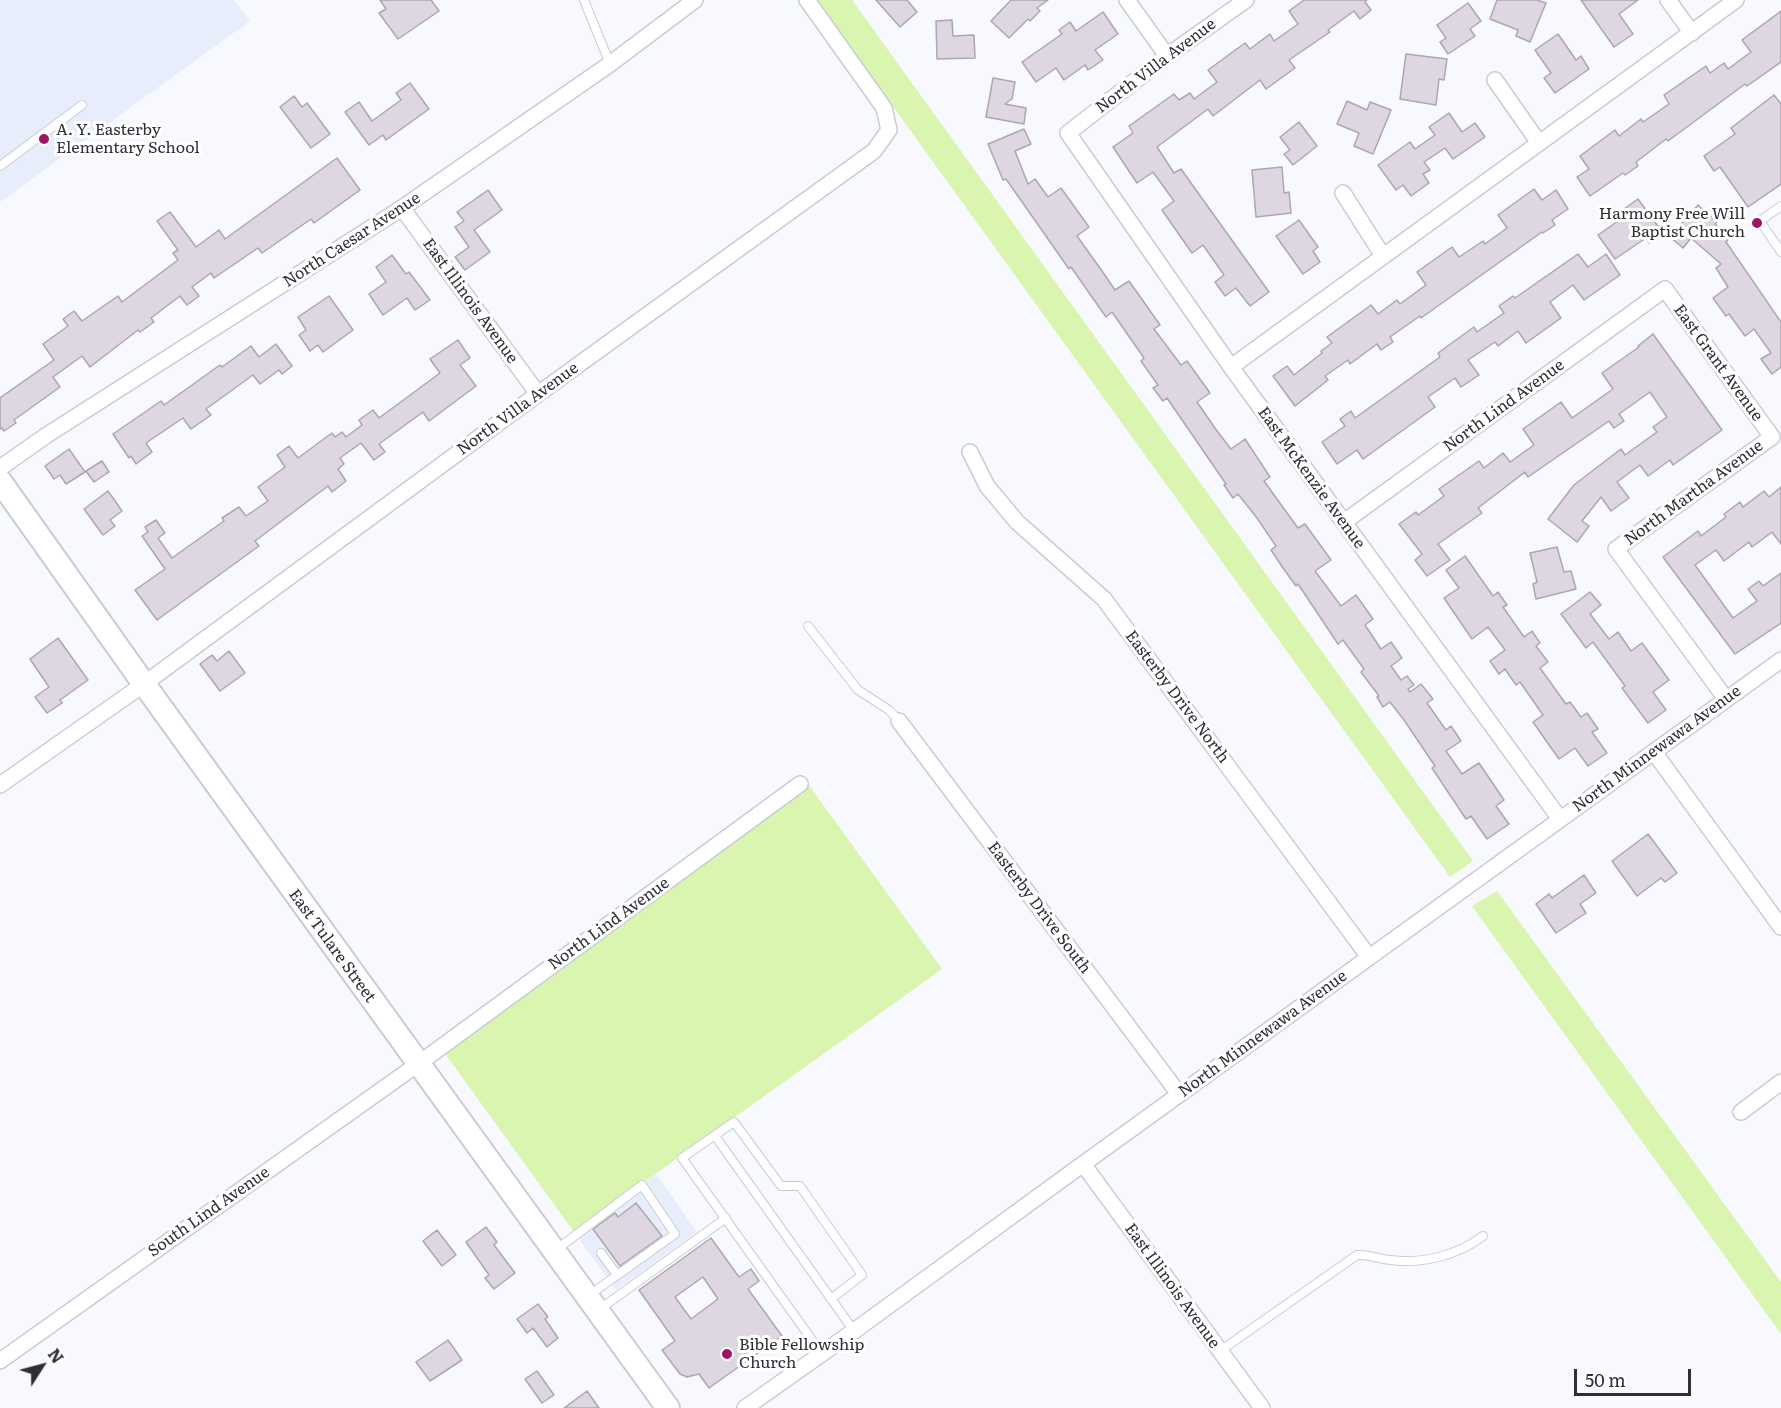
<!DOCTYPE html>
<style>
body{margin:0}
#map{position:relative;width:1781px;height:1408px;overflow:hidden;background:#f7f9fe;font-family:Literata,serif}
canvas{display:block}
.north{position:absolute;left:12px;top:1336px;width:60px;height:60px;-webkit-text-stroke:4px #fff;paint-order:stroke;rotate:54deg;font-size:16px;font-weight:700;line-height:24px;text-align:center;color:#2e2f33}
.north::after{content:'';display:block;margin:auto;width:21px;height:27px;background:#2e2f33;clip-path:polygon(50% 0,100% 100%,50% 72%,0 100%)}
.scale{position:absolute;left:1574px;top:1369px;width:117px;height:27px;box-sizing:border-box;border:3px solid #2e2f33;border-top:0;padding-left:8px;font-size:18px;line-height:21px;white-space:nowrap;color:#2e2f33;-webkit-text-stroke:4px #fff;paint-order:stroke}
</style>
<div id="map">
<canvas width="1781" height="1408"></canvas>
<div class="north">N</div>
<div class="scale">50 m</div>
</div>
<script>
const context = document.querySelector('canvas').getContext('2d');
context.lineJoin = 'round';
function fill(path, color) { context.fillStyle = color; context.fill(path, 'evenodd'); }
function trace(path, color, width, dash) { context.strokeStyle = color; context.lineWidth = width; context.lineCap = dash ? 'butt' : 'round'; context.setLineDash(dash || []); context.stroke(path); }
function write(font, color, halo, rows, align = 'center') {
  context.font = font + ' Literata,serif'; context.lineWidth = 6; context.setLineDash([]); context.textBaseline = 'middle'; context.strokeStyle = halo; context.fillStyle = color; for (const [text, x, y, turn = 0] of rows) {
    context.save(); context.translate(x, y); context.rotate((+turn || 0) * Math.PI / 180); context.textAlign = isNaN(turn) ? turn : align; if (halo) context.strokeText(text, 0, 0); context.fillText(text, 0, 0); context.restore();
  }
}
fill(new Path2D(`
 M0,0h234l16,21 -250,181z
 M656,1174l41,58 -81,58 -42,-58z`), '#e8edfc');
fill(new Path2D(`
 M816,0h36l621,861 -23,16z
 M808,784l134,185 -368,263 -133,-184z
 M1497,891l284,391v52l-309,-428z`), '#d9f5af');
const building = new Path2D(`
 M380,0h51l8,11 -41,28 -19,-26 7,-4z
 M876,0h31l10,12 -17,15z
 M1011,0h37l-11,8 3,3 -10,10 -2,-2 -19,19 -18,-17z
 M1304,0h63l-2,2 6,8 -11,9 -6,-8 -26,19 2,2 -41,28 6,8 -29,21 -6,-9 -47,36 -5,-7 -51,38 17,26 7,-4 88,123 -19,14 -14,-18 -11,8 -10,-14 9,-7 -21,-30 -11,8 -30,-43 12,-9 -21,-29 -16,11 -24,-36 20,-14 -4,-7 45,-32 5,6 11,-7 4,6 23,-17 -9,-12 37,-27 5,6 20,-15 4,7 24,-17 -9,-13z
 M1497,0h40l9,3 -16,39 -14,-6 2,-6 -28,-11z
 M1581,0h57l-19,14 14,20 -19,13z
 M1468,3l13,18 -11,8 5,7 -27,18 -8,-12 6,-4 -9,-13z
 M1781,11v51l-34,24 -2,-2 -77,57 -2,-2 -30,23 2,4 -13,9 -2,-2 -33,23 -13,-19 12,-8 -9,-13 35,-26 4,6 22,-17 2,3 26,-18 -5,-9 42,-29 4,7 14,-10 4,6 23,-17 -9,-12z
 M1103,12l15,22 -23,16 8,10 -15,10 -3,-5 -21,15 -8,-12 -20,14 -14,-20 40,-28 -3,-4 11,-8 6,9z
 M952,20l1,16 21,-1 1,23 -38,1 -1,-38z
 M1558,34l18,26 5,-4 8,13 -34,24 -11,-15 7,-5 -16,-23z
 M1406,54l41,5 -3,21 -5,-1 -3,26 -36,-6z
 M993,78l22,4 -3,17 -7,5 21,4 -2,16 -38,-7z
 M410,83l19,26 -43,31 -3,-5 -14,10 -24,-33 14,-10 13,19 29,-21 -5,-7z
 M1774,95l7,9v80l-33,23 -28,-40 -6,4 -10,-15 31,-22 -4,-6z
 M294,96l8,11 5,-4 23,31 -19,14 -31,-41z
 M1347,101l20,9 3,-8 21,8 -18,44 -19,-8 5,-13 -22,-9z
 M1449,113l13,19 13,-9 10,14 -32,22 -8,-11 -21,14 6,8 -7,4 6,9 -18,13 -8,-11 -7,5 -18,-25 32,-23 5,7 20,-14 -6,-8z
 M1299,122l18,24 -24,19 -9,-11 6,-4 -10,-13z
 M1024,129l7,15 -16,7 13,33 7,-5 13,18 13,-9 28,39 -12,9 25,35 13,19 14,-9 31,44 -6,4 27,36 6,-4 23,32 -13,9 20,29 14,18 14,-10 25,38 -6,4 18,25 16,22 7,-4 26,36 -16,11 26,35 15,-11 17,24 -8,6 16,24 10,-7 11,16 -11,8 10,14 6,-4 7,9 -6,4 2,3 11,-8 12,15 -6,4 19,27 5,-4 10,15 -15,10 16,23 17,-11 25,37 -8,6 13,18 -22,15 -16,-23 -5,3 -34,-51 3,-2 -31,-46 -14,-18 -7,5 -6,-10 2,-1 -18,-24 3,-3 -21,-29 -5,4 -40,-60 -2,2 -13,-18 -12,-18 5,-4 -19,-28 -19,-24 -5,4 -9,-13 2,-1 -59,-86 -4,3 -10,-13 5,-3 -17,-24 3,-3 -32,-46 -6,5 -35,-50 -2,2 -63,-90 -3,1 -15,-36z
 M337,158l23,32 -46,33 -3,-4 -49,34 -4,-5 -44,30 -3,-5 -19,14 7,9 -12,9 -7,-9 -29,22 3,4 -14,10 -2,-2 -48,37 -8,-11 -29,21 7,10 -46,33 2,3 -12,8 -2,-3 -2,1v-31l54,-38 -11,-16 25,-18 -5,-7 11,-8 8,10 36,-25 4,6 56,-42 -5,-7 5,-3 -21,-29 13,-9 26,35 23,-17 6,9z
 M1282,167l2,26 5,-1 2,21 -35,4 -4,-47z
 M1534,189l8,11 14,-10 12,19 -16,11 3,5 -12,8 -1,-1 -121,86 -1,-2 -30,21 3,5 -12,8 -4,-6 -27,20 -2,-4 -23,16 3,4 -33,26 -22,-30 14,-10 7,9 28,-22 -1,-2 11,-8 -5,-6 44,-32 7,9 19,-14 3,4 26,-19 -9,-13 35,-25 7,10 24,-16 2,3 22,-16 -9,-13z
 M488,190l14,20 -28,20 16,22 -25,18 -10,-13 14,-10 -14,-20 9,-6 -7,-9z
 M1638,199l25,34 -14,10 -3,-5 -31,21 -17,-24 30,-21 -4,-5z
 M1698,205l19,17 -2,2 15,13 -4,5 55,80v45l-9,7 -11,-15 10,-6 -17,-24 -9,7 -16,-22 -3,2 -13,-18 15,-11 -12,-19 5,-4 -30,-26 -8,10 -13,-11z
 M1299,220l19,27 -5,4 7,11 -17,12 -27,-38z
 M1578,254l10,13 18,-13 14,21 -36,25 -11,-15 -23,17 11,16 -35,25 -8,-12 -20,15 -3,-4 -27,18 11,15 -18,12 -6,-9 -27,19 7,10 -72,52 -6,-9 -20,14 -15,-22 23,-16 -5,-7 11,-8 4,7 85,-61 -2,-4 36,-26 3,5 27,-19 -5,-7 14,-10 2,2z
 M392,255l14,19 3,-2 21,28 -15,10 -8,-12 -24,17 -14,-21 17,-12 -10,-15z
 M329,296l24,34 -30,22 -5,-7 -8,6 -11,-16 7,-5 -8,-13z
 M1653,334l69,96 -49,35 -3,-5 -22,16 -8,-11 -23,17 12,16 -18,13 -10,-14 -19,24 7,5 -12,16 -29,-23 26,-34 47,-36 4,6 32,-23 -4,-5 14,-10 -17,-25 -31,22 5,7 -10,7 -5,-7 -81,56 -3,-5 -47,36 4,5 -44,31 12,16 -23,16 -12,-16 7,-6 -23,-30 17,-12 2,3 26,-19 -5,-7 40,-28 5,7 19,-15 7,9 24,-17 -11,-16 38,-27 11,16 41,-29 -11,-16 37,-26 -1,-1z
 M458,340l12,18 -10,7 16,21 -47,35 -6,-9 -44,32 6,8 -11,8 -13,-17 -21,15 4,6 -6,5 8,12 -14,11 -4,-6 -73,55 4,5 -102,74 -22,-30 30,-21 -23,-33 6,-4 -3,-5 11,-7 9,13 -7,5 14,20 52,-37 -2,-3 17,-11 7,9 22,-15 -10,-14 27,-20 -8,-12 12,-9 9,12 34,-25 3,4 7,-5 4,5 16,-12 -3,-5 14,-10 6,8 61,-45 -10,-14z
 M276,344l16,22 -10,8 -3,-4 -19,14 -7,-9 -47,34 5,6 -20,14 -8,-11 -37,25 6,9 -16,12 -5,-8 -2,2 -16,-24 48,-33 3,4 56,-40 2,2 29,-21 8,11z
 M69,449l16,23 -19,12 -6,-9 -6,4 -9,-13z
 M102,461l7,11 -15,10 -8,-11z
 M1781,487v57l-9,-12 -20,15 -3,-5 -25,19 -8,-11 -21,15 38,53 24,-17 -9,-12 11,-8 4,5 18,-13v50l-46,31 -72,-97 35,-26 3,5 25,-19 -2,-3 16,-12 3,5 21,-16 5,6z
 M108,491l14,20 -12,9 5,6 -12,9 -19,-26z
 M1557,547l7,25 7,-1 5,18 -40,10 -3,-15 4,-2 -7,-29z
 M1465,556l28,40 5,-4 9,13 -4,2 21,30 8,-6 8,12 -4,3 12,16 -8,6 26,36 4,-2 11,15 6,-4 11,16 -6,3 15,21 -19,13 -13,-18 -16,11 -26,-37 10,-7 -23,-33 -4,3 -11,-16 -6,5 -9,-13 15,-11 -17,-23 -16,12 -28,-41 15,-10 -13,-18z
 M1590,592l11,13 -11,9 19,25 9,-7 13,19 11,-8 27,37 -16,12 13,18 -18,13 -26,-35 3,-2 -32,-44 -7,6 -25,-34z
 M58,638l30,42 -28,20 2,3 -15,10 -12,-16 14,-10 -19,-28z
 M229,651l16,22 -25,18 -20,-27 12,-9 5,6z
 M1648,834l29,39 -12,9 -4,-4 -24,18 -25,-35z
 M1584,875l12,18 -16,11 6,9 -30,20 -20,-29 13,-10 3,4z
 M636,1203l26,33 -42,30 -27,-37 22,-16 3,4z
 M486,1227l11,15 -3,3 21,28 -21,16 -9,-11 4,-3 -23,-33z
 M437,1230l19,25 -14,11 -19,-25z
 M711,1238l28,39 12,-8 8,12 -11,8 34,47 -73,52 -10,-14 -12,3 -7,-3 -18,-24 13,-9 -36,-51zM703,1277l15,22 -27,20 -16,-22z
 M538,1304l10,13 -3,2 13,19 -11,9 -14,-19 -6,5 -10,-14z
 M448,1340l14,20 -32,21 -14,-19z
 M537,1371l17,24 -12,8 -17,-24z
 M587,1391l12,17h-35z`);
fill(building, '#ded7e2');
trace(building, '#ada6b1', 1.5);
const lane = new Path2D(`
 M584,0l26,64
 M0,166l82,-61
 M1781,206l-21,15 21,31
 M808,626l50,64 31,20 10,11
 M715,1136l139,195
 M556,1250l86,-65 33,49 -87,62
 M601,1253l16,22
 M600,1309l126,-91
 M1220,1351l137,-96c12,-1 21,4 33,5 32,4 67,-4 93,-24
 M822,1354l-140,-196 52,-36 47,64h19l62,89 -31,24`);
const street = new Path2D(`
 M1127,0l40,56
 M1246,0l-79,56 -99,77 163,234 329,452
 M1668,0l24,33
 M1495,80l44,63
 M1343,193l40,63
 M402,208l136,186
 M1231,367l505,-367
 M970,452l17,34 30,36 87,77 265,358
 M0,468l47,-33 355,-227 208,-144 85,-64
 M1344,522l321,-233 107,148 -156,112 110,150
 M899,721l280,373
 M1654,752l127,175
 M0,785l144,-101 394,-290 336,-243 15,-21 -5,-22 -77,-108
 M1741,1112l40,-30
 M1083,1164l179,244
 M0,1361l418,-297 382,-280
 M745,1408l109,-77 229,-167 698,-504`);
const secondary = new Path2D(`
 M0,481l144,203 524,724`);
trace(lane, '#c8ccd7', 10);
trace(street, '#c8ccd7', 18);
trace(secondary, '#c8ccd7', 26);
trace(lane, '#fff', 8);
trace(street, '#fff', 15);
trace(secondary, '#fff', 22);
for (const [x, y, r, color] of [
 [44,139,6,"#9d1564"],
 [1757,223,6,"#9d1564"],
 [727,1354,6,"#9d1564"]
]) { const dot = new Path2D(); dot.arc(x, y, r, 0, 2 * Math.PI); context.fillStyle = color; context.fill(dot); trace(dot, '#fff', 2); }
write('16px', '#2e2f33', '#fff', [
 ["North Villa Avenue",1156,66,-37],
 ["North Caesar Avenue",352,240,-33],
 ["East Illinois Avenue",470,301,54],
 ["East Grant Avenue",1718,363,54],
 ["North Lind Avenue",1504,406,-36],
 ["North Villa Avenue",518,409,-36],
 ["East McKenzie Avenue",1311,478,54],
 ["North Martha Avenue",1694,493,-36],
 ["Easterby Drive North",1177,697,53],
 ["North Minnewawa Avenue",1657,749,-36],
 ["Easterby Drive South",1039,908,53],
 ["North Lind Avenue",609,924,-36],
 ["East Tulare Street",332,946,54],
 ["North Minnewawa Avenue",1263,1034,-36],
 ["South Lind Avenue",209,1212,-35],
 ["East Illinois Avenue",1172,1286,54]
]);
write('16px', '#2e2f33', '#fff', [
 ["A. Y. Easterby",56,130],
 ["Elementary School",56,148],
 ["Harmony Free Will",1745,214,"right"],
 ["Baptist Church",1745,232,"right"],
 ["Bible Fellowship",739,1345],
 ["Church",739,1363]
], 'left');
</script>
